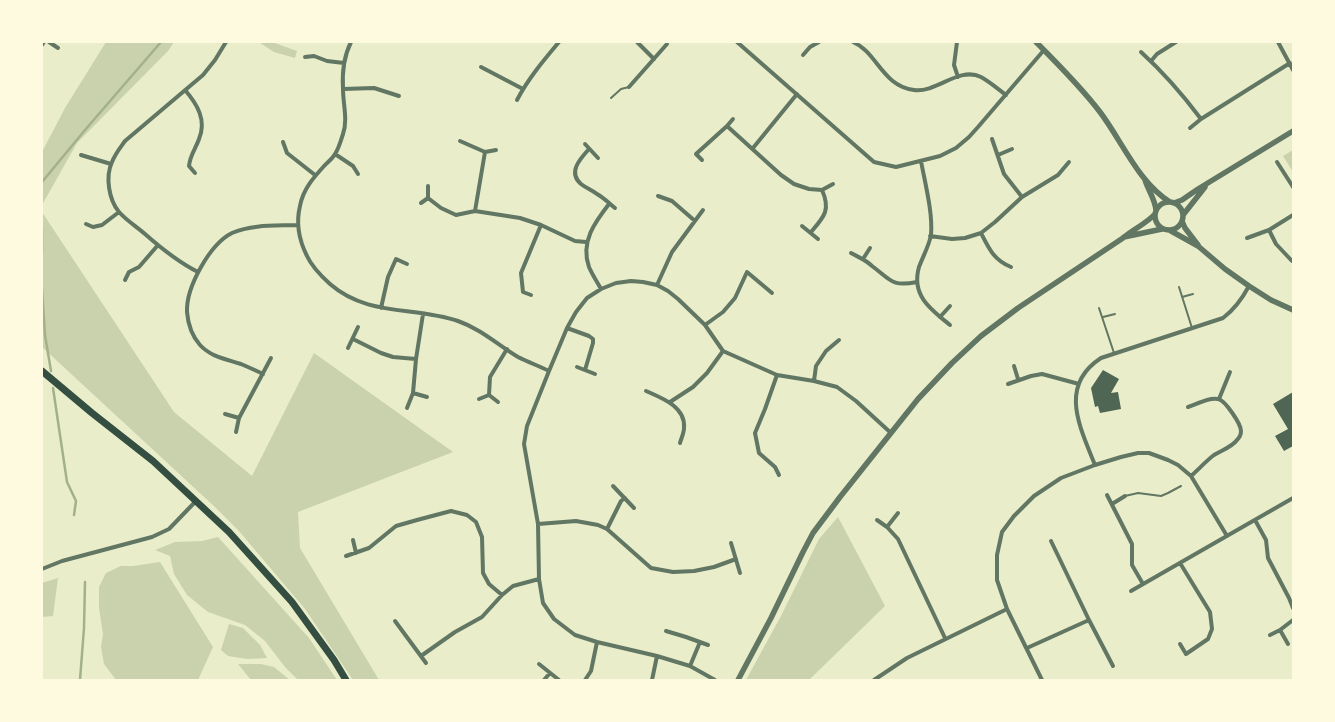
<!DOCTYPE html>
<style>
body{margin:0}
#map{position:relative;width:1335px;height:722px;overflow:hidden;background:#e9edc9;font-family:"DejaVu Sans",sans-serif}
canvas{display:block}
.frame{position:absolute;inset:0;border:43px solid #fefae0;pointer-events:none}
</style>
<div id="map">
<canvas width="1335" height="722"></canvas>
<div class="frame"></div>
</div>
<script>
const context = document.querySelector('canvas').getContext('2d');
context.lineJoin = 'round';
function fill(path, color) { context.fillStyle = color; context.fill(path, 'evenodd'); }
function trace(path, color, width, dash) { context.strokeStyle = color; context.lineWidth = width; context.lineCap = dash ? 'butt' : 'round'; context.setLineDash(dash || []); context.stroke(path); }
fill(new Path2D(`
 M106,42h68l-6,9 -91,92 -35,62v-53l23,-44z
 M261,42h11l25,9 -2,7 -21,-6 -14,-9z
 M1293,150v22l-10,-16z
 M42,212l132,200 78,64 62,-123 139,99 -155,60 2,36 79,132h-26l-48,-71 -66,-78 -24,-24 -173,-160z
 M838,517l47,89 -76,74h-63l35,-64 38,-77z
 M218,537l91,101 28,42h-39l-13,-13 -20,-26 -20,-16 -37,-13 -21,-17 -13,-21 -4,-18 -15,-6 20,-8 27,-1z
 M160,562l53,85 -15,33h-82l-12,-16 -3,-17 2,-13 -4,-26v-21l7,-14 15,-7h12z
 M58,578l-5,38 -11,1v-34z
 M229,624l14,4 17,17 7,13 -20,1 -19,-3 -7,-6z
 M238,664h23l13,3 16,13h-39z`), '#cad2ad');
trace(new Path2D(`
 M42,182l43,-52 76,-88
 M42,230v23
 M42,289l3,46 6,36
 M53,388l14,94 9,19 -2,14
 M80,680l4,-52 1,-46`), '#a3b18a', 2.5);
fill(new Path2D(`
 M1103,370l16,9 -8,14 7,-1 3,17 -21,4 -2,-7 -3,1 -4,-19z
 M1293,392v54l-9,5 -9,-15 13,-7 -15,-25z`), '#4f6655');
trace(new Path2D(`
 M611,98l10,-9 8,-2
 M1179,287l13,41
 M1182,297l11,-3
 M1099,308l15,45
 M1103,317l12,-3
 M1125,496l13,-3 23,3 7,-3 13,-7`), '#617663', 2);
trace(new Path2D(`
 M49,42l9,6
 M351,42c-7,14 -9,31 -8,47 0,15 5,31 0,45 -2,6 -4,14 -8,20 -2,4 -7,8 -10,11 -11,12 -22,24 -25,41 -4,16 -1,34 7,50 5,11 13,19 23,28 38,33 84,22 128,37 23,8 40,24 60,36 10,5 21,9 31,14
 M637,42l17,17
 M737,42l137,120 22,5 44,-11 16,-8 13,-11 9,-10 66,-77
 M853,42c24,10 29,44 61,48 23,3 45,-24 67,-13 9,5 17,12 25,18
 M957,42l-3,23 4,12
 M1278,42l15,28
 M42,45l2,-3
 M1141,52c22,20 42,43 60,67
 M803,55l7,-8 9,-5
 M305,57l9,-1 13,5 17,2
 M1151,61l6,-7 19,-12
 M481,67l42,22
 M629,87l38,-43
 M343,89l31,-1 25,8
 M185,90c12,14 22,30 14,49 -3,9 -9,16 -10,27l6,7
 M517,100c11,-21 26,-39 42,-58
 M727,126l54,49 13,9 15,5 13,1 11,-6
 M1190,128l11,-9 89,-56
 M992,139l12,35 18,23
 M460,141l25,11 11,-2
 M283,142l4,11 28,22
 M585,144l13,14
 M753,148l44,-54
 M589,149c-8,9 -22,23 -8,35 5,4 11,6 16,10 7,4 12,9 18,14
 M335,154l18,12 5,8
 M81,155l30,9
 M998,155l14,-6
 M702,160l-6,-6 31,-28 6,-7
 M921,161c4,22 12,52 10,74 -2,11 -8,21 -12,32 -8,28 11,42 31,58
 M1277,162l16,25
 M658,196l14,5 23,20
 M428,198l13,10 15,7 19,-4 45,7 21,7 34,16 11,1
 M421,203l7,-5v-12
 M475,211l10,-59
 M86,224l7,3 9,-2 17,-13
 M802,226l16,13
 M1269,230l7,14 16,17
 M811,232c13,-15 20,-22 11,-42
 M981,233c8,16 13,27 30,34
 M930,236l22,3 13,-1 16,-5 14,-11 27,-25 36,-22 11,-13
 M1247,238l22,-8 24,-15
 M851,253c7,4 15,7 21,13 19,14 19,21 45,16
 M863,259l7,-11
 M198,272c-20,-10 -36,-23 -53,-38 -8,-7 -19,-14 -26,-22 -10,-12 -14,-35 -7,-50 3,-8 8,-14 13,-21l78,-66 12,-15 11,-18
 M125,280l4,-8 10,-5 19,-22
 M657,285l15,-33 31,-42
 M601,289c-4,-7 -9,-15 -12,-22 -9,-25 6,-45 20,-63
 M531,295l-8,-3 -2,-19 20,-48
 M381,308l7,-31 8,-18 11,5
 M940,317l10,-11
 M705,325l18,-13 12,-14 12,-26 25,21
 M567,328l22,8 4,3v4l-8,27
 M353,339l28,14 12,4 23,2
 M348,348l10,-21
 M1014,366l4,13
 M577,367l18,7
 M263,374c-8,-4 -15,-7 -22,-10 -15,-5 -30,-7 -41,-19 -8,-9 -12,-21 -13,-33 -1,-25 23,-68 45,-79 21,-9 44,-7 66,-8
 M777,375l-12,34 -10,24 4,20 16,14 4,8
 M814,381l2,-15 10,-15 13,-11
 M1008,384l23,-8 11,-2 37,10
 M646,391c16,7 40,16 38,37 0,5 -3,11 -4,15
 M413,393l14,4
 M479,399l10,-4
 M1219,399l11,-27
 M498,402l-9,-7 1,-18 17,-28
 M670,402l23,-15 14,-14 16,-22
 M1188,407c9,-3 21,-10 30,-8 7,1 23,25 23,32 0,3 -2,7 -4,9 -5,7 -15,10 -23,15 -8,6 -15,14 -23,21
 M407,408l6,-15 3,-34 7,-45
 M225,414l14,4
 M236,432l3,-14 32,-60
 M1095,465c-15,-38 -37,-79 6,-107l122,-40c12,-9 19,-19 26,-32
 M613,486l21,22
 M1107,495l25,49v21l11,19
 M1112,504l13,-8
 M877,520l10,7 11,12 47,99
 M1255,520l11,20 2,18 21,40 4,10
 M538,524l38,-3 22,4 9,4 44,39 22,4 21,-1 20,-4 22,-8
 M887,527l11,-14
 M607,529l14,-28 4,-3
 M353,540l3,13
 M1051,541l38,79
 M731,543l9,30
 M346,556l23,-8 27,-22 21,-6 34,-9 16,4 9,7 6,15 1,36 6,11 13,11
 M1180,563l30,49 2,17 -4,10 -22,15 -6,-10
 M42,569l20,-8 90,-24 17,-8 27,-28
 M1131,591l162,-93
 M1007,609l35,71
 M395,621l31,42
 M1280,630l8,14
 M666,631l20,6 22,8
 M1270,635l10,-5 13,-10
 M1027,648l62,-28 24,46
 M421,656l34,-24 27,-15 20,-22 11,-9 26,-7
 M539,664l20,16
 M690,666l10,-24
 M544,680l6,-7
 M585,680l6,-9 6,-29
 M652,680l5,-24
 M715,680l-25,-14 -33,-10 -60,-14 -22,-7 -21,-16 -11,-16 -4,-24 -1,-55 -14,-80 3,-18 22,-55 18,-43 9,-16 11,-14 14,-9 15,-6 15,-2 12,1 14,3 11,6 10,8 27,26 18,26 54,24 37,6 23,6 19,14 35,32
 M874,680l33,-22 100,-49 -10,-29v-25l5,-23 12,-16 20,-20 27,-18 34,-13 26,-8 17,-4h11l19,7 10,5 13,11 36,60`), '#617663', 4);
trace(new Path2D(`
 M1036,42c22,22 45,45 64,70 22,29 38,70 70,90
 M1145,180c3,10 10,19 11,30
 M1155 216a14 14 0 1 1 28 0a14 14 0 1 1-28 0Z
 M1174,203l8,-3 16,-11 95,-58
 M1183,215l22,-28
 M1182,221l3,7 13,17
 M1171,231l27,15 27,23 24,17 22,14 22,10
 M1124,237l38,-8
 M738,680l33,-62 32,-66 10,-19 27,-36 78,-98 34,-36 29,-27 37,-28 105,-70c10,-9 23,-14 32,-24`), '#617663', 5.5);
trace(new Path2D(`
 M42,371l50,42 61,48 76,71 63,70 42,58 12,20`), '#344e41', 7);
</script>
